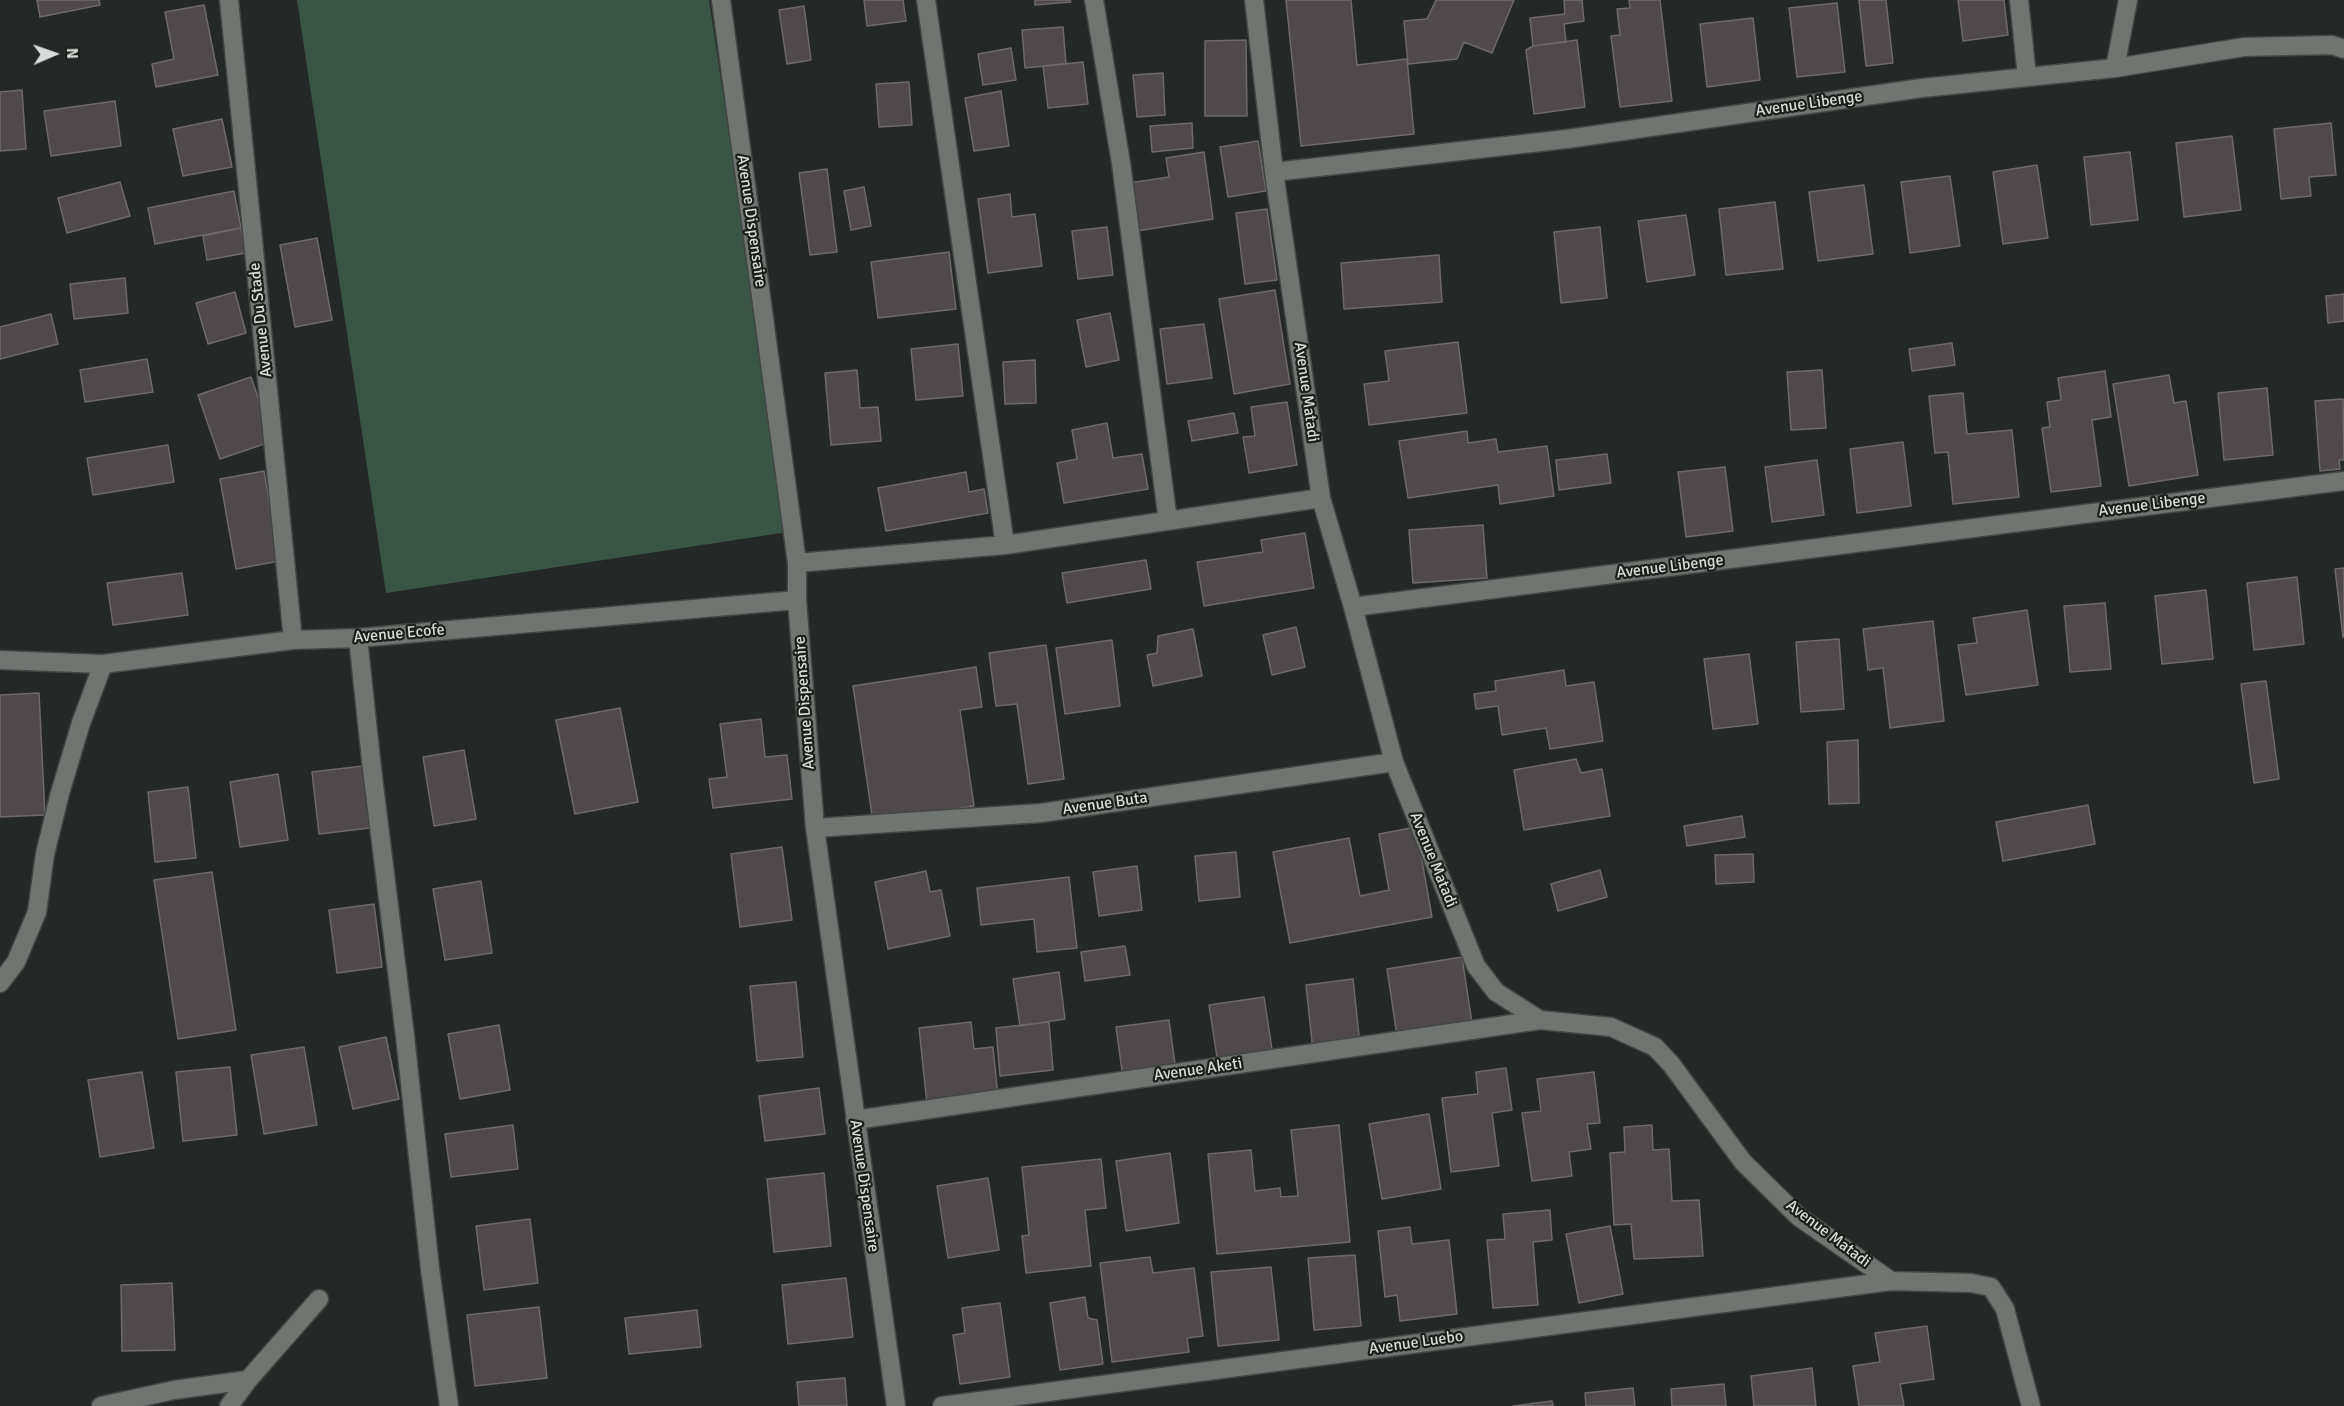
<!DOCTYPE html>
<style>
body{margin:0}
#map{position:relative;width:2344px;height:1406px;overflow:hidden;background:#242826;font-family:Signika,sans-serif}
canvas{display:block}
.north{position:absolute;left:24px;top:24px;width:60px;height:60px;-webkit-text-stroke:4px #1b1f1c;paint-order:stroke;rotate:88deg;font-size:16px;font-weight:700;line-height:24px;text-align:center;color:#dadcdb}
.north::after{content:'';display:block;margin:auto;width:21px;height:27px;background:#dadcdb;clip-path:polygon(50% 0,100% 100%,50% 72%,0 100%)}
</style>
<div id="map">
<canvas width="2344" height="1406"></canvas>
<div class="north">N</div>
</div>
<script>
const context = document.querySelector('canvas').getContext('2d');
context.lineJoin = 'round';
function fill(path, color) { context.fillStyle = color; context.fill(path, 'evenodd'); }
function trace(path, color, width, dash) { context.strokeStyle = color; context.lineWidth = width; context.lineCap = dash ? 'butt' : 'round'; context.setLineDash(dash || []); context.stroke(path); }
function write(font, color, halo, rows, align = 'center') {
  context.font = font + ' Signika,sans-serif'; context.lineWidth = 4.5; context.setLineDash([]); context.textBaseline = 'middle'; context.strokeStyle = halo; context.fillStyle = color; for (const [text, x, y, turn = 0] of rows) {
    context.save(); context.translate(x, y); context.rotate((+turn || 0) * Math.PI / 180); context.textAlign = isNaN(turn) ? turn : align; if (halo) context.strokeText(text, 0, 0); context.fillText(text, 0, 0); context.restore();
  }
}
fill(new Path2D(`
 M297,0h412l79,532 -402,61z`), '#395545');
const building = new Path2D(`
 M37,0h62l1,5 -60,12z
 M864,0h39l3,21 -39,5z
 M1035,0h35l1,2 -36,3z
 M1286,0h65l6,65 50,-6 7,75 -113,12z
 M1436,0h78l-22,53 -28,-11 -7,17 -49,5 -4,-43 23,-2z
 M1564,0h18l2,21 -20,3 2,18 -33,4 -3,-28 35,-4z
 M1629,0h31l12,101 -52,6 -9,-71 9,-1 -3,-26 13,-1z
 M1859,0h27l7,63 -27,3z
 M1958,0h46l4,35 -45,6z
 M1837,3l8,69 -48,5 -8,-69z
 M204,5l14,70 -62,12 -4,-23 22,-5 -9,-47z
 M804,6l7,54 -24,4 -8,-54z
 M1753,18l7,62 -53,7 -7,-63z
 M1063,27l3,37 -41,4 -3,-38z
 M1246,40l1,76h-42v-75z
 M1577,40l8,67 -51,7 -8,-64 7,-4z
 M1011,48l5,32 -33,5 -5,-31z
 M1083,62l5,42 -40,4 -5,-42z
 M1163,73l2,42 -28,2 -4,-42z
 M909,82l3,43 -33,2 -3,-43z
 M22,90l4,59 -26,2v-59z
 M1001,91l8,55 -35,5 -9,-53z
 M115,101l6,45 -70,10 -7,-45z
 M222,119l10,48 -49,9 -10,-47z
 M1192,123l1,25 -41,4 -2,-26z
 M2331,123l5,52 -27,2 2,19 -30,3 -7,-70z
 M2232,136l9,74 -57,7 -8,-74z
 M1258,141l8,50 -38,6 -8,-50z
 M1204,152l9,67 -76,12 -8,-48 40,-6 -3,-19z
 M2130,152l8,68 -47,5 -7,-68z
 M2037,165l11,73 -45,6 -10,-72z
 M827,169l10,83 -27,3 -11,-82z
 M1950,176l10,70 -50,7 -9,-71z
 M120,182l10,34 -63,17 -9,-35z
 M1864,185l9,69 -55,7 -9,-69z
 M864,187l7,39 -20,4 -7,-39z
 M234,191l7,37 -86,16 -7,-36z
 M1010,194l2,23 23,-3 7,52 -54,7 -10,-74z
 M1775,202l8,67 -57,6 -7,-66z
 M1267,209l10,71 -32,4 -9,-71z
 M1686,215l9,60 -48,7 -9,-61z
 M1107,227l6,48 -35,4 -6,-48z
 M1600,227l7,71 -46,5 -7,-71z
 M241,228l5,25 -39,7 -4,-24z
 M317,238l15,82 -37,7 -15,-82z
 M949,252l7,57 -78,9 -7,-56z
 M1439,255l3,47 -98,7 -3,-46z
 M125,278l3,35 -54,6 -4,-35z
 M1275,290l15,94 -56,10 -15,-95z
 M235,292l11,41 -38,11 -12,-41z
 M2344,294v27l-16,2 -2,-27z
 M1110,313l9,47 -33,7 -9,-47z
 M51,314l7,30 -58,15v-32z
 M1204,324l8,54 -45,6 -7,-55z
 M1458,342l9,71 -98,12 -5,-41 25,-3 -4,-30z
 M1952,343l3,22 -43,6 -3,-22z
 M958,344l5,52 -47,4 -5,-51z
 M147,359l6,33 -68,10 -5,-32z
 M1035,360l1,43 -31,1 -2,-42z
 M857,370l3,38 18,-1 3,34 -50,4 -6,-72z
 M1822,370l4,58 -35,2 -4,-58z
 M2105,371l6,46 -19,3 9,66 -50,6 -9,-64 8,-1 -3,-25 14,-2 -3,-22z
 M2169,375l5,28 12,-2 12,74 -69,11 -16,-102z
 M251,377l22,64 -53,18 -22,-64z
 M2267,388l6,67 -49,5 -6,-67z
 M1963,393l4,41 45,-4 7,67 -66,7 -5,-52 -13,1 -6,-57z
 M2343,399l1,61h-5l1,9 -20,2 -5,-70z
 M1287,402l10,63 -48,8 -6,-36 12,-1 -4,-29z
 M1234,413l4,20 -46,8 -4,-20z
 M1107,423l6,35 29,-4 6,35 -84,14 -7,-40 20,-4 -5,-29z
 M1467,431l1,12 28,-4 2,13 49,-6 7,50 -54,8 -2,-19 -90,13 -9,-57z
 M1903,442l8,64 -54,7 -7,-64z
 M168,445l6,37 -81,13 -6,-37z
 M1607,454l4,29 -52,7 -3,-30z
 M1817,460l7,55 -52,7 -7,-55z
 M1725,467l8,64 -47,6 -8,-65z
 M264,471l15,90 -43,8 -16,-90z
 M966,472l3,20 15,-3 4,24 -102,18 -8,-43z
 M1483,525l4,53 -74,5 -4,-53z
 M1305,533l9,55 -110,18 -7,-44 66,-10 -2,-12z
 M1146,560l5,29 -84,14 -5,-30z
 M2344,568v69h-1l-8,-68z
 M182,573l6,42 -75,10 -6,-42z
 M2297,577l7,67 -50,6 -7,-67z
 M2206,590l7,69 -51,5 -7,-68z
 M2105,603l6,66 -41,3 -6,-66z
 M2027,610l11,75 -72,10 -8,-50 19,-2 -4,-25z
 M1933,621l11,100 -54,7 -7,-60 -15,2 -5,-41z
 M1296,627l9,40 -33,8 -9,-40z
 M1193,629l9,47 -49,10 -6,-31 10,-2 1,-17z
 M1839,639l5,70 -43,3 -5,-70z
 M1112,640l8,66 -55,8 -9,-66z
 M1046,645l18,134 -36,5 -11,-80 -21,2 -7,-53z
 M1749,654l9,70 -45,5 -9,-70z
 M976,667l6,40 -22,3 14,96 -101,16 -20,-136z
 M1564,670l2,16 28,-4 9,59 -53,8 -4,-21 -44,7 -4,-29 -22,3 -2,-15 22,-3 -1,-10z
 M2266,681l13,98 -25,4 -13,-99z
 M39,693l6,122 -45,2v-122z
 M620,708l18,94 -63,12 -19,-94z
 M761,719l4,38 22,-2 5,44 -79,9 -4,-29 18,-2 -7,-53z
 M1858,740l1,63 -30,1 -2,-62z
 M464,750l12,69 -42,7 -11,-69z
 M1576,759l5,14 21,-4 8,47 -86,14 -10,-60z
 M363,766l7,62 -51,6 -7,-62z
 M278,774l10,66 -48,7 -10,-65z
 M188,787l8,71 -41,4 -7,-70z
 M2088,805l7,39 -92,17 -7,-39z
 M1742,816l3,21 -58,9 -3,-20z
 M1416,827l16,90 -142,26 -17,-91 76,-14 11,58 29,-6 -10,-56z
 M782,847l10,73 -52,7 -9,-73z
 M1236,852l4,45 -41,4 -4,-45z
 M1753,854l1,28 -38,2 -1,-29z
 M1137,866l5,44 -43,6 -6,-44z
 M1600,870l7,27 -49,14 -7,-27z
 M926,871l4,21 11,-2 9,46 -62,13 -13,-67z
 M212,872l24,158 -58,9 -24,-159z
 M1069,877l8,71 -40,4 -3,-33 -53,6 -4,-37z
 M481,881l11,72 -47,7 -12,-71z
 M374,904l8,63 -45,6 -8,-63z
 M1125,946l5,29 -45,6 -4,-29z
 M1462,957l10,66 -75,13 -10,-67z
 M1059,972l6,47 -45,7 -7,-47z
 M1353,979l7,66 -47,6 -7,-66z
 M796,982l7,75 -46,4 -7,-75z
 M1264,997l9,59 -55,8 -9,-59z
 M1169,1020l7,51 -53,7 -7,-51z
 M971,1022l3,27 19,-2 5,50 -71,7 -8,-76z
 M1049,1022l4,48 -53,6 -4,-48z
 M499,1025l11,65 -50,9 -12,-65z
 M386,1037l13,62 -46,10 -14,-62z
 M304,1047l13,78 -53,9 -13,-79z
 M230,1067l7,68 -54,6 -7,-69z
 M1506,1068l6,42 -20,3 7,53 -48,6 -9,-74 36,-4 -2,-22z
 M142,1072l12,76 -54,9 -12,-77z
 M1594,1072l6,51 -13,1 4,25 -22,3 3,24 -40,5 -10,-68 19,-2 -4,-32z
 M819,1088l6,46 -60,7 -6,-45z
 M1429,1114l12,75 -59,10 -13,-75z
 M513,1125l5,44 -67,8 -6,-43z
 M1339,1125l11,117 -133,12 -9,-100 43,-4 4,41 25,-3 1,9 17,-1 -7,-66z
 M1652,1125l1,25 16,-1 3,52 27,-1 4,56 -69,3 -3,-35 -17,1 -4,-72 15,-1 -1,-25z
 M1170,1153l9,70 -53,8 -10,-70z
 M1101,1159l5,49 -21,2 6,56 -65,7 -4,-37 7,-1 -7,-68z
 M824,1173l7,73 -57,6 -7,-73z
 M988,1178l11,72 -51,8 -11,-72z
 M1550,1210l2,30 -19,2 5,63 -45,3 -6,-68 18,-1 -2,-25z
 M530,1219l8,64 -54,7 -8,-64z
 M1610,1226l13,68 -44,9 -13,-69z
 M1410,1227l2,17 37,-4 8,74 -57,7 -3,-26 -12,2 -7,-66z
 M1355,1255l6,71 -47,4 -6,-72z
 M1150,1257l3,16 41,-5 9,68 -16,2 2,14 -77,10 -12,-99z
 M1271,1267l8,73 -61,6 -7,-74z
 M846,1278l7,59 -65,7 -6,-59z
 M172,1283l3,67 -53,1 -1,-66z
 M1085,1297l3,21 9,2 6,44 -43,6 -10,-67z
 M1000,1303l10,74 -50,7 -7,-49 12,-2 -3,-25z
 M539,1307l8,71 -72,8 -8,-71z
 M697,1310l4,37 -72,7 -4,-36z
 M1927,1326l7,53 -34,5 4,22h-45l-6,-40 27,-4 -5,-29z
 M1812,1368l4,38h-62l-3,-30z
 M845,1378l2,28h-48l-2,-24z
 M1724,1384l2,22h-54l-1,-17z
 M1633,1388l2,18h-49l-1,-13z
 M1552,1401l1,5h-40z`);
fill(building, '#4f494b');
trace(building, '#6f696b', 1.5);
const minor = new Path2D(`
 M229,0l64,640
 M721,0l76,563v37l18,228 81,578
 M926,0l79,545
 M1094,0l27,163 47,358
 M1254,0l20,172 47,326 32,109 41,155 82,204 20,26 44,28 71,7 44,20 16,17 72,98 56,55 92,64 80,2 20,4 14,22 26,97
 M2019,0l8,77
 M2115,68l13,-68
 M1274,172l293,-33 355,-51 193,-20 129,-21 88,-2 12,4
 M797,563l208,-18 316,-47
 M1353,607l991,-126
 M358,638l14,131 33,267 25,233 19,137
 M0,660l103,4 190,-24 65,-2 439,-38
 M815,828l226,-15 353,-51
 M0,983l16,-21 21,-50 8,-58 15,-61 21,-70 22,-59
 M855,1120l685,-100
 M101,1406l73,-16 74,-10
 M229,1406l19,-26 71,-81
 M942,1406l949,-125`);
trace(minor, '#424644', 21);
trace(minor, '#707572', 18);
write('16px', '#dadcdb', '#1b1f1c', [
 ["Avenue Libenge",1809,104,-8],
 ["Avenue Dispensaire",751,221,82],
 ["Avenue Du Stade",261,320,-96],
 ["Avenue Matadi",1306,392,82],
 ["Avenue Libenge",2152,505,-7],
 ["Avenue Libenge",1670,567,-7],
 ["Avenue Ecofe",399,634,-5],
 ["Avenue Dispensaire",805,703,-94],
 ["Avenue Buta",1105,804,-8],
 ["Avenue Matadi",1433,860,68],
 ["Avenue Aketi",1198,1070,-8],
 ["Avenue Dispensaire",864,1186,82],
 ["Avenue Matadi",1828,1234,37],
 ["Avenue Luebo",1416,1343,-8]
]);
</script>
